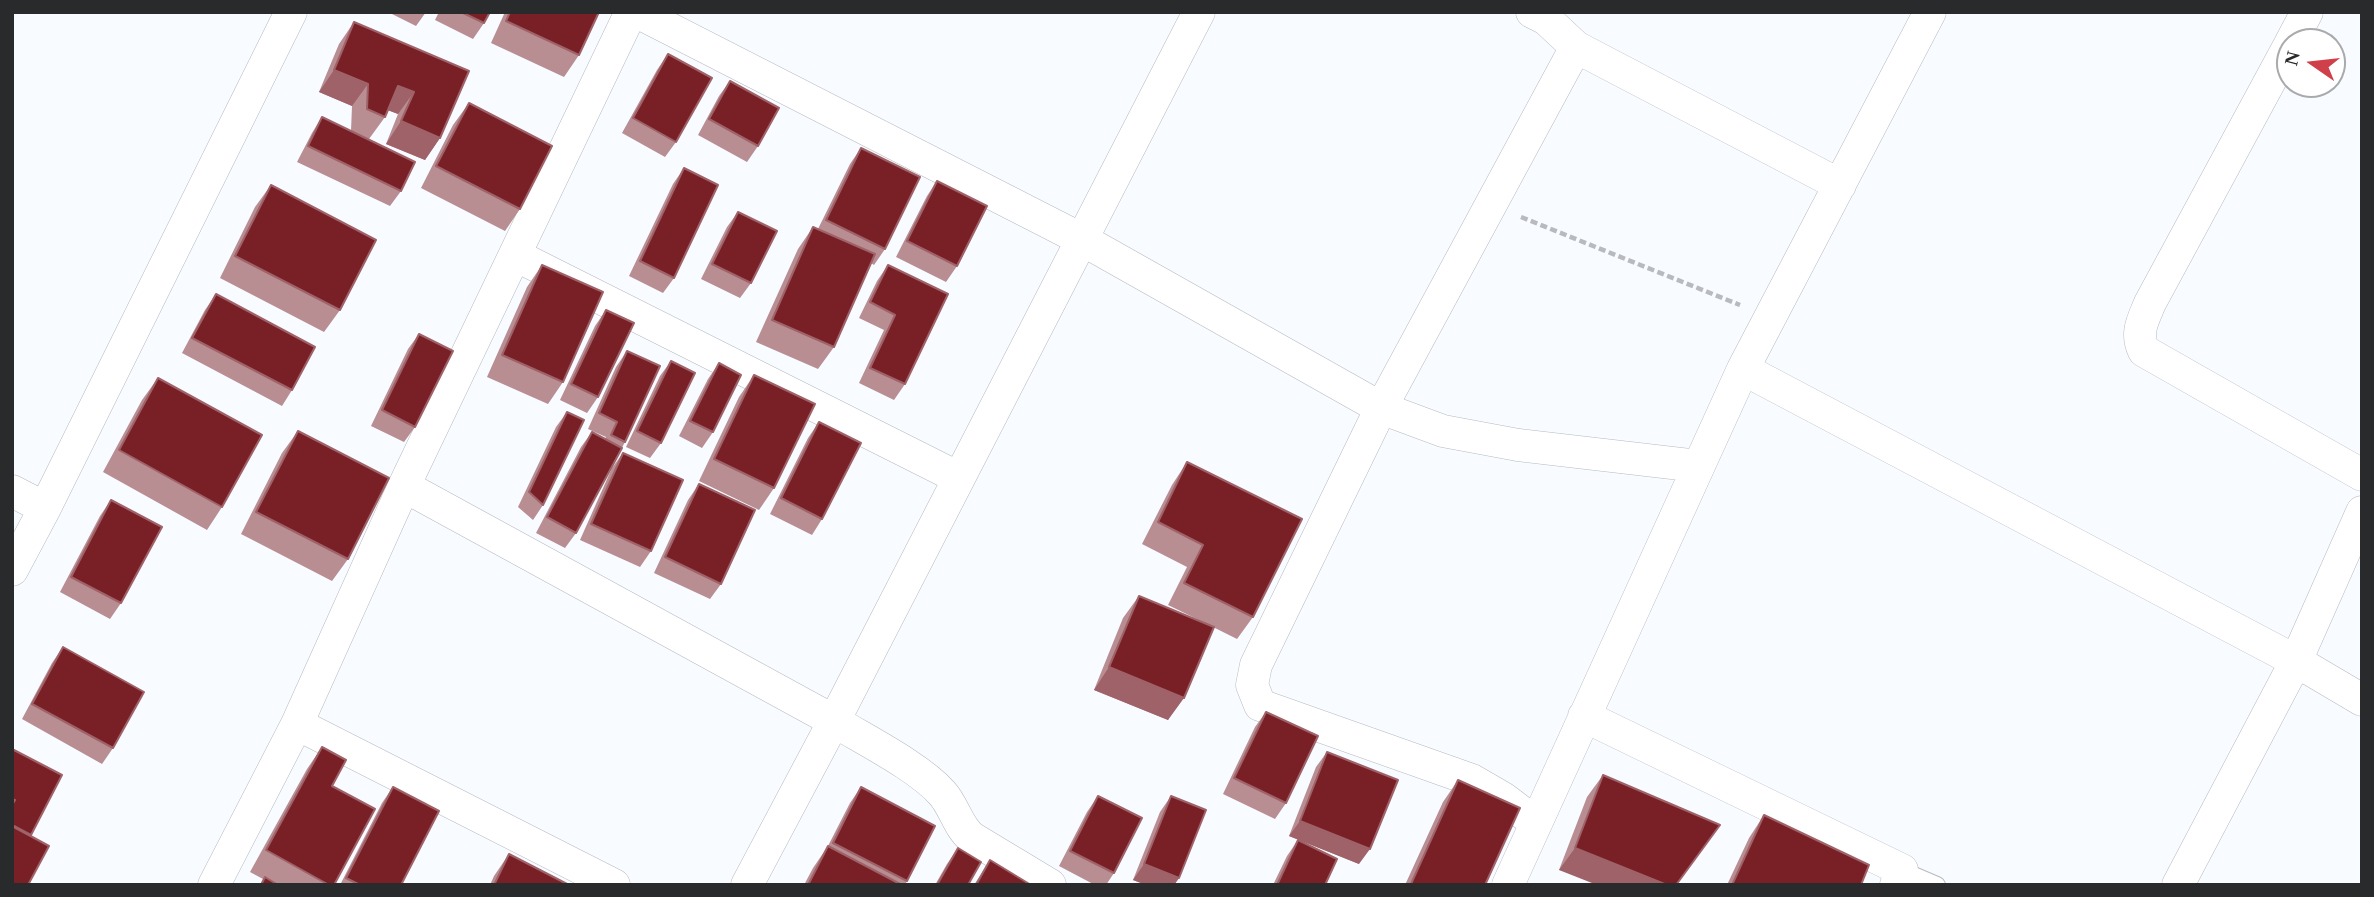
<!DOCTYPE html>
<style>
body{margin:0}
#map{position:relative;width:2374px;height:897px;overflow:hidden;background:#f8fbff;font-family:Georgia,serif}
canvas{display:block}
.frame{position:absolute;inset:0;border:14px solid #292a2c;pointer-events:none}
.north{position:absolute;left:2276px;top:28px;width:70px;height:70px;box-sizing:border-box;background:#fff;border:2px solid #a9aaab;border-radius:50%;rotate:284deg;font-size:19px;font-weight:700;line-height:28px;text-align:center;color:#292a2c}
.north::after{content:'';display:block;margin:auto;width:24px;height:32px;background:#d0404a;clip-path:polygon(50% 0,100% 100%,50% 72%,0 100%)}
</style>
<div id="map">
<canvas width="2374" height="897"></canvas>
<div class="frame"></div>
<div class="north">N</div>
</div>
<script>
const context = document.querySelector('canvas').getContext('2d');
context.lineJoin = 'round';
function trace(path, color, width, dash) { context.strokeStyle = color; context.lineWidth = width; context.lineCap = dash ? 'butt' : 'round'; context.setLineDash(dash || []); context.stroke(path); }
function fill(path, color) { context.fillStyle = color; context.fill(path, 'evenodd'); }
const service = new Path2D(`
 M1902,870l35,15`);
const minor = new Path2D(`
 M637,12l444,227 300,169 62,23 75,14 180,21
 M1532,12l14,7 30,28 264,138
 M2291,42l16,-30
 M2290,44l-140,259c-7,17 -15,30 -6,48l218,124
 M515,255l444,223
 M1743,369l553,292 66,39
 M404,486l227,-474
 M12,491l33,17
 M12,570l33,-62 246,-496
 M1584,716l318,154 -6,15
 M297,724l317,161
 M1536,823l-33,-25 -31,-18 -212,-75 -8,-20 4,-20 125,-257 195,-361
 M214,885l83,-161 107,-238 430,235 365,-709
 M747,885l87,-164c31,19 85,46 108,72 12,13 16,34 30,45l78,47
 M1508,885l235,-516 187,-357
 M2178,885l118,-224 66,-149`);
trace(service, '#b7babe', 18);
trace(minor, '#b7babe', 33);
trace(new Path2D(`
 M1521,217l219,88`), '#b8babe', 4.5, [7, 3.5]);
trace(service, '#fff', 16);
trace(minor, '#fff', 32);
fill(new Path2D(`
 M388,12h38l-10,14z
 M439,12h51l-6,11 -11,16 -38,-19z
 M505,12h94l-20,43 -15,22 -73,-34z
 M354,22l115,49 -29,67 -15,22 -39,-16 12,-30 -10,-4 -3,7 -16,22 32,52 -11,15 -93,-44 15,-29 10,-16 29,14 1,-25 -33,-14 20,-48z
 M668,54l8,88 -11,15 -43,-24 35,-63z
 M730,81l28,65 -11,16 -49,-27 21,-39z
 M469,103l51,106 -15,22 -84,-43 32,-63z
 M861,148l24,101 -11,16 -3,-2 -37,84 -16,22 -62,-27 42,-93 15,-22 5,2 32,-65z
 M684,168l-10,110 -11,15 -34,-17 44,-92z
 M937,181l20,85 -11,16 -50,-25 31,-61z
 M271,185l69,125 -16,22 -104,-54 35,-71z
 M738,212l13,71 -11,15 -39,-19 26,-52z
 M542,265l21,117 -15,22 -61,-27 40,-90z
 M888,265l17,119 -11,16 -35,-17 25,-53 -25,-12 18,-37z
 M216,294l76,96 -10,16 -100,-53 23,-43z
 M606,310l-8,87 -11,16 -27,-13 35,-74z
 M419,334l-4,93 -11,15 -33,-16 37,-77z
 M627,351l-2,91 -49,91 -11,15 -29,-15 45,-86 11,-15 13,7 1,-2 -18,-8 28,-62z
 M671,361l-10,82 -11,15 -24,-11 34,-71z
 M719,363l-6,69 -11,16 -23,-12 29,-57z
 M754,375l20,113 -15,22 -60,-29 40,-84z
 M158,378l64,129 -15,23 -104,-58 39,-72z
 M567,412l-24,93 -10,15 -15,-13 38,-80z
 M819,422l3,97 -10,16 -42,-21 38,-76z
 M298,431l50,128 -16,22 -91,-47 41,-81z
 M623,453l28,98 -11,16 -60,-27 32,-72z
 M1187,462l66,155 -16,22 -24,-12 -45,93 -74,-30 29,-72 16,-22 66,27 -37,-18 19,-38 -45,-23 30,-59z
 M699,484l22,100 -11,15 -56,-26 34,-73z
 M111,500l10,103 -11,16 -50,-27 40,-76z
 M63,647l50,101 -11,16 -80,-45 30,-56z
 M1266,712l20,91 -11,16 -52,-25 32,-67z
 M322,747l10,39 2,99h-74l3,-6 -13,-7 57,-103z
 M1327,752l32,112 -70,-28 27,-69z
 M1603,775l74,110 -118,-15 28,-73z
 M1458,780l27,105h-80l38,-83z
 M393,787l8,98h-61l42,-82z
 M861,787l46,94 -2,4h-101l9,-17 15,-22 22,-43z
 M1098,796l16,77 -8,12h-11l-36,-19 28,-54z
 M1171,796l8,82 -5,7h-28l-13,-5 27,-68z
 M1764,815l97,70h-134l22,-47z
 M1298,840l27,45h-52l14,-29z
 M958,848l10,37h-33l12,-21z
 M509,854l60,31h-79l4,-9z
 M990,860l41,25h-57z`), '#b88e93');
fill(new Path2D(`
 M334,70l34,14 -16,22 -33,-14z
 M398,86l16,6 -16,22 -16,-6z
 M401,121l39,17 -15,22 -39,-16z
 M1109,667l75,31 -16,22 -74,-30z
 M1300,821l70,28 -11,15 -70,-28z
 M1575,848l92,37h-70l-38,-15z
 M1144,864l35,14 -5,7h-28l-13,-5z`), '#9f6268');
const building = new Path2D(`
 M461,12h29l-6,11z
 M510,12h89l-20,43 -73,-34z
 M354,22l115,49 -29,67 -39,-17 13,-29 -16,-6 -13,31 -18,-8 1,-25 -34,-14z
 M668,54l44,24 -36,64 -43,-24z
 M730,81l49,27 -21,38 -49,-27z
 M469,103l83,43 -32,63 -84,-43z
 M322,117l93,45 -14,29 -93,-45z
 M861,148l59,29 -35,72 -59,-29z
 M684,168l34,17 -44,93 -34,-17z
 M937,181l50,25 -30,60 -50,-25z
 M271,185l105,55 -36,70 -105,-54z
 M738,212l39,19 -26,52 -39,-19z
 M813,227l62,27 -41,93 -62,-27z
 M542,265l61,27 -40,90 -61,-27z
 M888,265l60,29 -43,90 -35,-16 25,-53 -25,-13z
 M216,294l99,53 -23,43 -100,-52z
 M606,310l28,13 -36,74 -27,-13z
 M419,334l34,17 -38,76 -33,-17z
 M627,351l33,15 -35,76 -14,-7 6,-13 -18,-9z
 M671,361l24,12 -34,70 -24,-12z
 M719,363l22,12 -28,57 -23,-11z
 M754,375l61,29 -41,84 -60,-29z
 M158,378l104,57 -40,72 -103,-57z
 M567,412l17,8 -41,85 -14,-13z
 M819,422l42,21 -39,76 -41,-21z
 M298,431l91,47 -41,81 -92,-47z
 M592,432l30,16 -46,85 -29,-16z
 M623,453l60,27 -32,71 -60,-27z
 M1187,462l115,57 -49,98 -69,-34 19,-38 -45,-23z
 M699,484l56,26 -34,74 -56,-27z
 M111,500l51,27 -41,76 -50,-26z
 M1139,596l75,31 -30,71 -75,-31z
 M63,647l81,45 -31,56 -81,-44z
 M1266,712l52,24 -32,67 -52,-25z
 M322,747l24,13 -14,26 43,23 -41,76h-5l-63,-35z
 M12,749l50,26 -31,60 -19,-10v-20l3,-5 -3,-1z
 M1327,752l71,28 -28,69 -70,-28z
 M1603,775l117,50 -44,60h-9l-92,-37z
 M1458,780l62,28 -35,77h-72l-2,-1z
 M393,787l46,24 -38,74h-41l-14,-7z
 M861,787l74,39 -28,55 -74,-38z
 M1098,796l44,22 -28,55 -44,-22z
 M1171,796l35,14 -27,68 -35,-14z
 M1764,815l105,50 -8,20h-129z
 M12,826l37,20 -21,39h-16z
 M1298,840l39,19 -12,26h-48z
 M828,846l74,39h-94z
 M958,848l23,14 -13,23h-31z
 M509,854l60,31h-75z
 M990,860l41,25h-55z
 M265,877l13,8h-17z`);
fill(building, '#792027');
trace(building, '#9f6268', 2);
</script>
